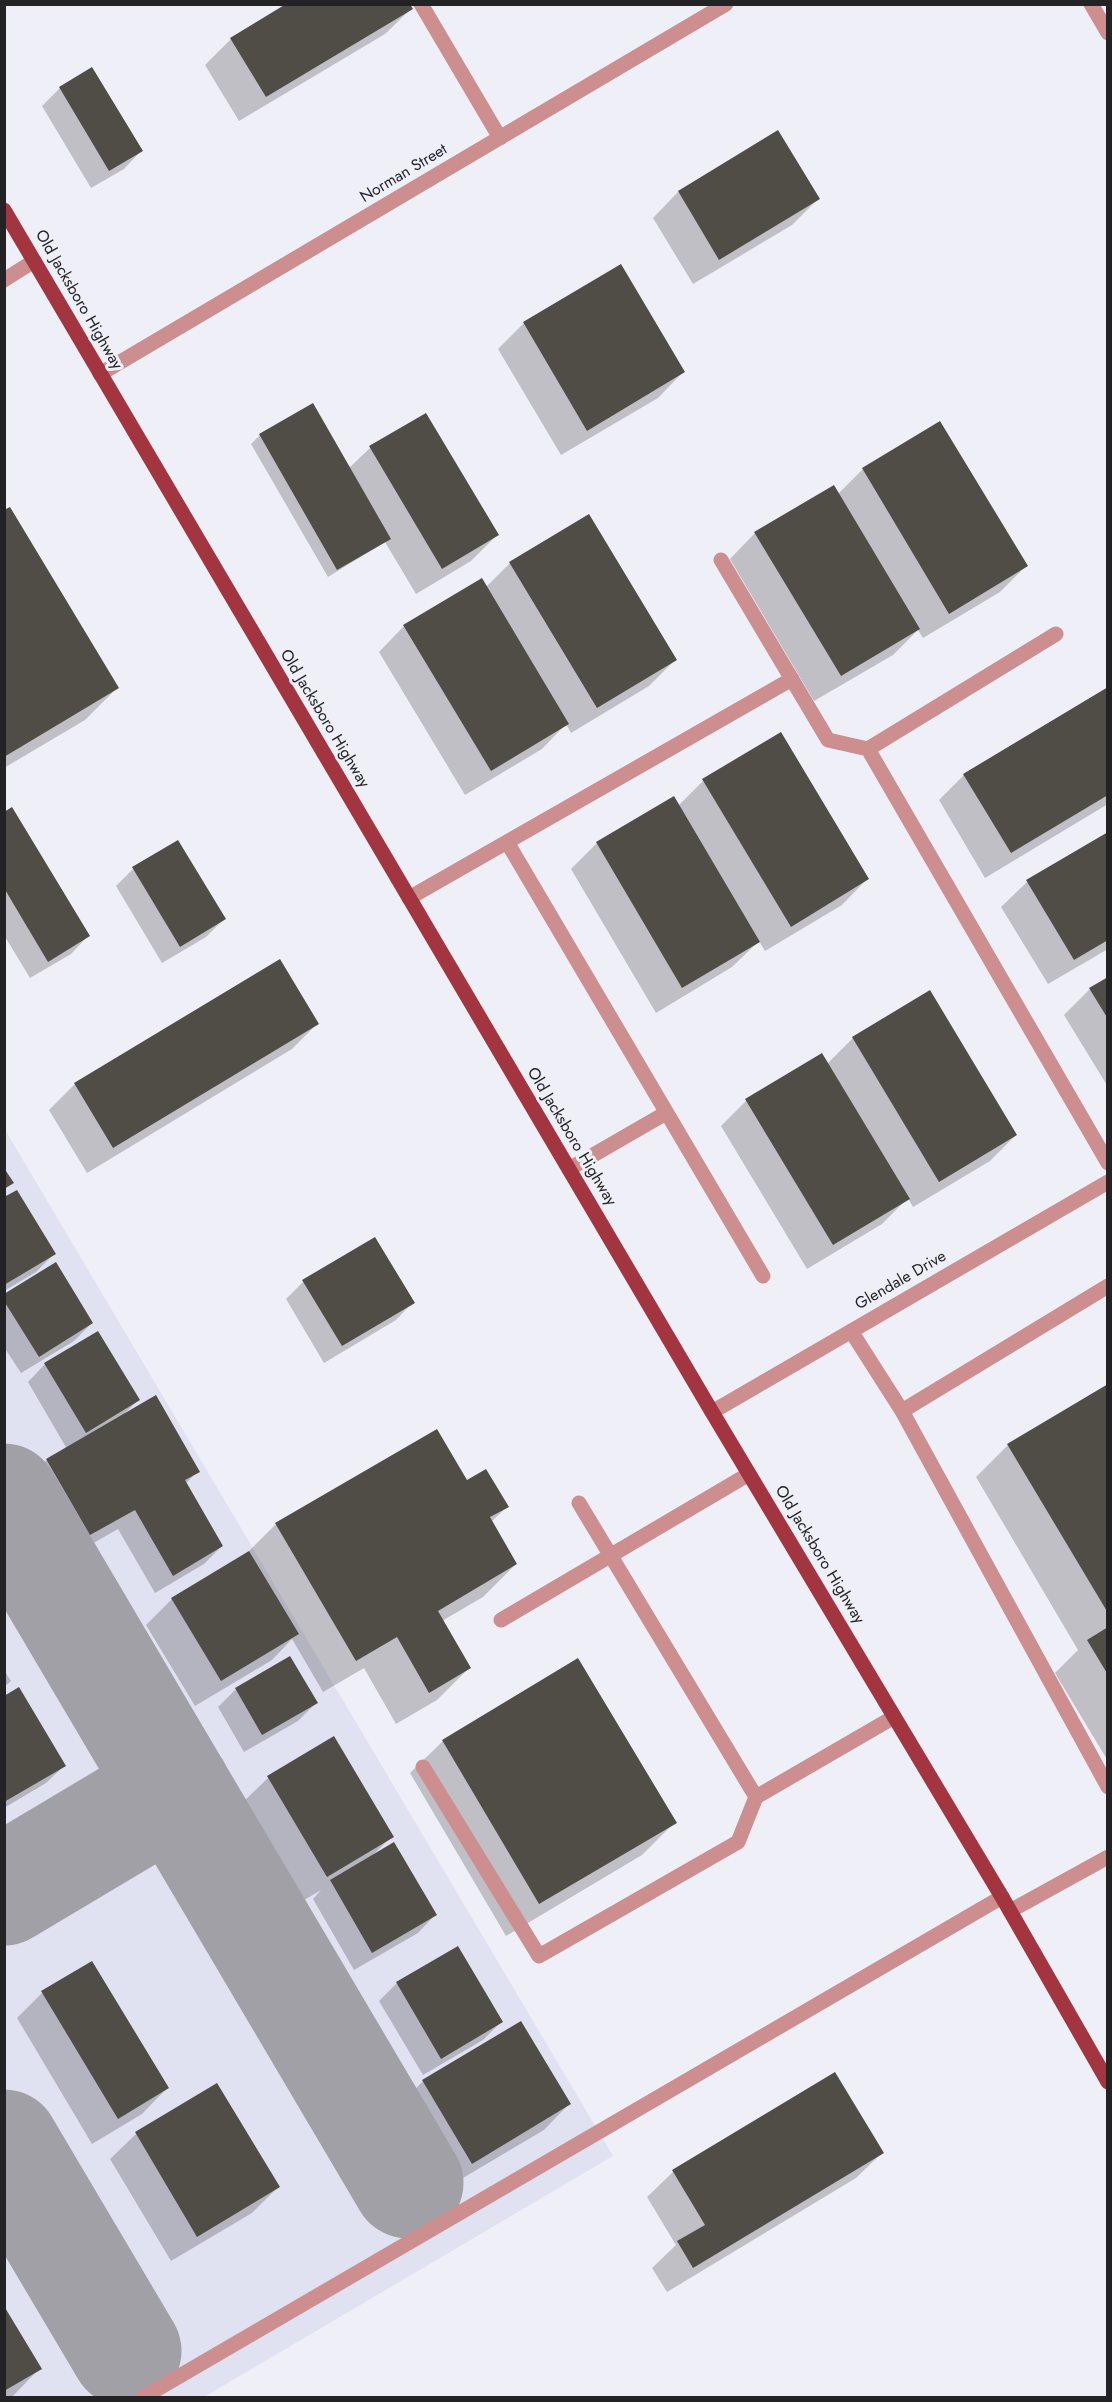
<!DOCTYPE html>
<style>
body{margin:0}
#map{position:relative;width:1112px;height:2402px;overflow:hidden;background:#efeff7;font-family:Jost,sans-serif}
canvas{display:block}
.frame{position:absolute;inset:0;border:6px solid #232326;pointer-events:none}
</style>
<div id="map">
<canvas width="1112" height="2402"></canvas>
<div class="frame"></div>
</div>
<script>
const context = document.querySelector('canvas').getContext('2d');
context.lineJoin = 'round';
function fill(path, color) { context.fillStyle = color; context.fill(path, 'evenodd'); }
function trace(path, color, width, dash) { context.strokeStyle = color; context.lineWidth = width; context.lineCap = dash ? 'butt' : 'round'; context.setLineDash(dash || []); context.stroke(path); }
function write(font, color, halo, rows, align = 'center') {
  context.font = font + ' Jost,sans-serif'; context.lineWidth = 6; context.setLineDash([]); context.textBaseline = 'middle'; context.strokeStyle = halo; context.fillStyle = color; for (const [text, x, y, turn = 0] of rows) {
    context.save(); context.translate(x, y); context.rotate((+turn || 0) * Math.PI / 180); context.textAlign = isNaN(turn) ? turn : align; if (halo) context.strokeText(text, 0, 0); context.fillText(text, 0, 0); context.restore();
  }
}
fill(new Path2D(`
 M4,1128l609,1028 -409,241h-199z`), '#e1e2f1');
fill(new Path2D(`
 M411,9l-26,25 -146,87 -34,-56 26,-26z
 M92,69l49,82 -17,18 -33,19 -49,-82 18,-18z
 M778,132l40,67 -26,26 -99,59 -40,-66 25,-26z
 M524,323l159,49 -25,26 -97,57 -63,-106z
 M425,415l72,120 -26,26 -55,33 -31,-52 -57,35 -77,-133 9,-9 89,33 21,-20z
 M863,469l163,97 -26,26 -77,46 -5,-8 -25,25 -79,46 -84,-142 25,-26 83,-39z
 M4,512l113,176 -32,32 -81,48z
 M510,563l165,97 -26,26 -78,47 -5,-9 -24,25 -77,46 -86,-143 25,-26 82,-39z
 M1108,689v115l-123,74 -46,-78 25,-25z
 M703,781l164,98 -25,26 -77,46 -6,-10 -27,26 -76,46 -85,-144 26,-26 81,-37z
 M4,813l84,123 -17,18 -41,24 -26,-43z
 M1108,833v116l-60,35 -47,-77 26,-25z
 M133,869l91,50 -18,18 -44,26 -46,-77z
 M280,961l37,63 -25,25 -205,124 -38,-63 26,-26z
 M1108,979v108l-44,-72 26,-26z
 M930,992l86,143 -26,26 -77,46 -5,-9 -26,26 -75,45 -86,-143 25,-25 81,-37 26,-26z
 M4,1199l50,55 -18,18 -32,19z
 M303,1282l110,20 -17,18 -72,43 -38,-64z
 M4,1296l88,27 -18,18 -53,32 -17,-26z
 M45,1364l93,36 -15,15 75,56 -13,13 37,62 -18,18 -49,29 -37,-64 -54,31 -42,-74 25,-26 20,-11 -39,-67z
 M1108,1386v375l-53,-88 23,-23 -102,-173 32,-32z
 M467,1482l40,25 -16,15 25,42 -33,33 -41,24 27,47 -32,32 -41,24 -32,-56 -41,24 -31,-53 -20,21 -77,46 -49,-81 26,-26 74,-45 30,-30z
 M290,1658l26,45 -18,18 -54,31 -26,-45 17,-17z
 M4,1670l7,11 -7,6z
 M4,1698l60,68 -18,17 -42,25z
 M333,1738l59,98 -18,18 61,61 -17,18 -64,37 -41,-71 8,-9 -20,12 -59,-99 26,-25z
 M443,1741l232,81 -33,33 -136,81 -96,-163z
 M458,1948l43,74 -18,18 -60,35 -44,-74 18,-18z
 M42,1993l125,95 -25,26 -50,30 -75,-126z
 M835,2074l47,79 -26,25 -189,114 -15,-24 24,-23 -29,-48 26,-25z
 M423,2081l146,23 -25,26 -98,58 -48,-81z
 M216,2085l62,102 -26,26 -81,48 -61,-102 26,-25z
 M4,2309l36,59 -29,30h-7z`), '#0003');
trace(new Path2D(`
 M4,1499l404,684
 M4,1890l171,-102
 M4,2145l122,206`), '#a0a0a6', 111);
fill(new Path2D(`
 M286,4h124l3,5 -147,88 -36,-59z
 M92,67l51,84 -34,20 -50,-84z
 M778,130l42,69 -101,61 -41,-69z
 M621,264l64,108 -98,59 -64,-109z
 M313,403l78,136 -54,31 -78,-136z
 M426,413l73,122 -57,34 -73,-123z
 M940,421l88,145 -79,48 -87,-146z
 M834,485l86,144 -79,47 -87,-144z
 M10,507l109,181 -115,69v-247z
 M589,514l88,146 -80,48 -88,-146z
 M482,578l87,146 -78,47 -88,-146z
 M1108,687v108l-97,58 -48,-79z
 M781,732l88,147 -78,48 -89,-148z
 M674,796l86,146 -78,46 -86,-146z
 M12,807l78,129 -42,26 -44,-74v-76z
 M1108,832v108l-34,20 -48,-80z
 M178,840l48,79 -46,28 -48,-80z
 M280,959l39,65 -206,124 -39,-65z
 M1108,977v42l-19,-31z
 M930,990l87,145 -78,47 -87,-145z
 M822,1053l88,146 -77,46 -88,-146z
 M4,1168l10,15 -10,6z
 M17,1190l39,64 -52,31v-88z
 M375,1237l40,66 -73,43 -40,-66z
 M56,1262l37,61 -54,34 -35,-56v-7z
 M98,1331l42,69 -54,33 -42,-70z
 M1108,1384v229l-101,-169z
 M156,1395l44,77 -15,8 38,66 -50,30 -38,-66 -45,25 -44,-76z
 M437,1429l30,51 19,-11 23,38 -19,10 27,47 -79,47 33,57 -42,25 -32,-56 -41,24 -81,-138z
 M249,1551l50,83 -78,47 -50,-83z
 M1108,1627v48l-21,-35z
 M290,1656l28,47 -56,32 -27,-47z
 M578,1658l99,165 -138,81 -97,-164z
 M19,1687l47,79 -62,36v-106z
 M334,1736l60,101 -67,40 -60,-101z
 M394,1842l43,73 -65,38 -42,-73z
 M458,1946l45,76 -62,37 -45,-77z
 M92,1961l77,127 -51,31 -77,-128z
 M521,2021l50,83 -99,60 -50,-84z
 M835,2072l49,81 -191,115 -16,-27 28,-16 -33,-55z
 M217,2083l63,104 -83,50 -62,-105z
 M4,2306l38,63 -38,22z`), '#504d47');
trace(new Path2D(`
 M421,4l79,134
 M1091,4l17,29
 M4,280l30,-19
 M100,374l626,-370
 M721,560l107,180 40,9 240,414
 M868,749l188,-115
 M507,842l256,434
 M409,898l383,-219
 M569,1169l97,-56
 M851,1331l51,80 206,-125
 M902,1411l206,376
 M712,1412l396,-230
 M579,1503l177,294 138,-80
 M501,1620l248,-146
 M423,1767l116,189 199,-114 18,-45
 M1010,1911l98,-54
 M142,2398l860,-501`), '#cc8e8e', 15);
trace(new Path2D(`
 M4,210l708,1202 290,485 106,185`), '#a2353f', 15);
write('16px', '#232326', '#efeff7', [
 ["Norman Street",404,174,-31],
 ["Old Jacksboro Highway",78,300,60],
 ["Old Jacksboro Highway",324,719,59],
 ["Old Jacksboro Highway",571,1137,59],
 ["Glendale Drive",901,1281,-30],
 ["Old Jacksboro Highway",819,1555,59]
]);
</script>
